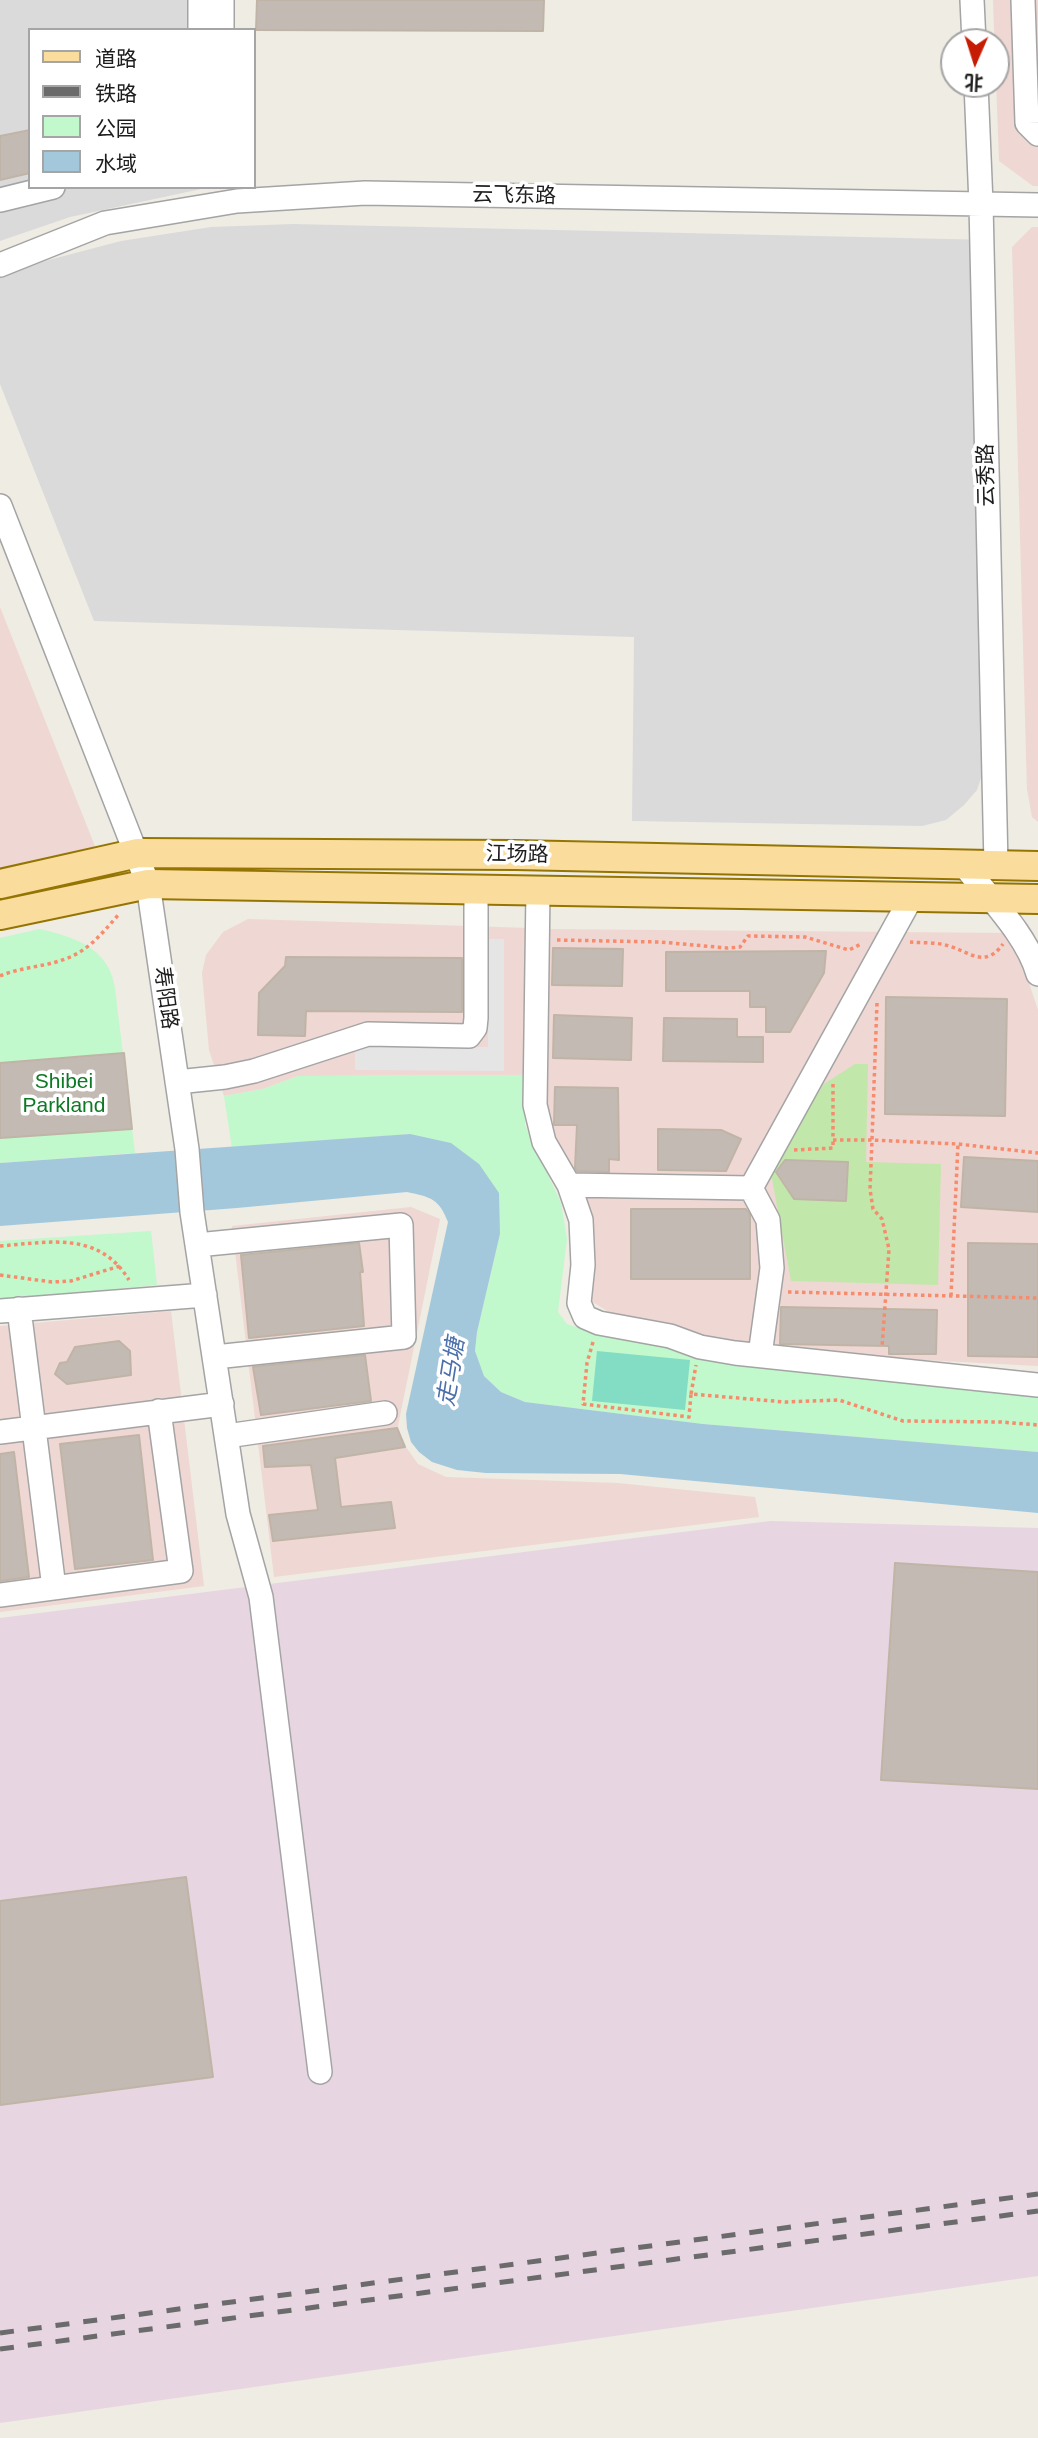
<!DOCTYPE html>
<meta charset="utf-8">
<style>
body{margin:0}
#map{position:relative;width:1038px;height:2438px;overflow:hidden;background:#eeece3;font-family:Helvetica,"Noto Sans SC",sans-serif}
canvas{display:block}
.legend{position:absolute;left:28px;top:28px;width:228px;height:161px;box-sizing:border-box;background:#fff;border:2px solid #a5a5a5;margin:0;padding:9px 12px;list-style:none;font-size:21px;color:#1d1d1d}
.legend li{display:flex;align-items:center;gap:14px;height:35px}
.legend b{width:35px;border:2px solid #a5a5a5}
.north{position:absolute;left:940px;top:28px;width:70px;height:70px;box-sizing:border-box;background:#fff;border:2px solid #a5a5a5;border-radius:50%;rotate:183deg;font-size:19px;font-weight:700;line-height:28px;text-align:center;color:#1d1d1d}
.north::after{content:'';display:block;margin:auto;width:24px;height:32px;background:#c71c04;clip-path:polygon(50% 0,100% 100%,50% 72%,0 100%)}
</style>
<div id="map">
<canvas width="1038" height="2438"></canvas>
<ul class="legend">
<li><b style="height:9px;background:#fadd9d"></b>道路</li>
<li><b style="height:9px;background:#6b6b6b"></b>铁路</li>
<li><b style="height:19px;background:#c1f8cc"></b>公园</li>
<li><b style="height:19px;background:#a4c8db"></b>水域</li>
</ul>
<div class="north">北</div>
</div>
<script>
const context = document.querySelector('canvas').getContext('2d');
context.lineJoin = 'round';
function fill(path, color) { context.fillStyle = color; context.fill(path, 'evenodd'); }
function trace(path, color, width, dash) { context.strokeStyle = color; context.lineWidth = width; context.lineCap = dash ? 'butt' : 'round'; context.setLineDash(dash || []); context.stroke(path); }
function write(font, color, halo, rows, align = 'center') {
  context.font = font + ' Helvetica,"Noto Sans SC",sans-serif'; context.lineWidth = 7; context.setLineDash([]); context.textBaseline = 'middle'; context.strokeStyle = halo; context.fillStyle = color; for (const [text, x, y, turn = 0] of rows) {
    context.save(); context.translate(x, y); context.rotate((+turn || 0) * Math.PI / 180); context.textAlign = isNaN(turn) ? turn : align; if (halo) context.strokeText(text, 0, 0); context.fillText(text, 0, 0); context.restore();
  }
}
fill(new Path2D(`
 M0,0h208v30h-178v157l176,1 -136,29 -70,24z
 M293,224l698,16 -8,532 -6,18 -13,15 -18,15 -24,6 -290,-5 2,-184 -540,-16 -94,-237v-108l45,-15 76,-20 90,-14z`), '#dbdada');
fill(new Path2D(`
 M993,0h45v186h-5l-34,-25z
 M1032,227h6v595l-6,-5 -5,-28 -15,-542z
 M0,607l108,272 -108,24z
 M248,919l281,9 -4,147 -227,1 -35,13 -39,7 -15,-46 -7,-77 4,-18 17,-23z
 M545,929l460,4 14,20 19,57v356l-153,-8 -183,-15 -36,-16 -57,-15 -18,-11 -46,-200 2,-27 -4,-13z
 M411,1207l29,12 -42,207 5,17 15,21 28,13 172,6 137,14 4,20 -485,60 -42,-351z
 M171,1311l33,275 -204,26v-286z`), '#efd7d3');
fill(new Path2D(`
 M770,1521l268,7v748l-1038,147v-805z`), '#e7d5e2');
fill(new Path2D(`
 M855,1064h13l-2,98 75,2 -3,121 -147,-4 -21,-113 54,-84z`), '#c1e8aa');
fill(new Path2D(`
 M40,929c25,6 55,14 68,38 8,14 8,32 10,47 6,46 11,92 17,139l-135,10v-225z
 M525,1075v50l36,78 6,36 -9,73 9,12 21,7 55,6 31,9 26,14 85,11 253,22v59l-335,-28 -178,-22 -24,-10 -17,-16 -9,-24 2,-20 23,-98 -89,-100 -179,14 -8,-52 39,-7 35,-13z
 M151,1231l6,54 -157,15v-59z`), '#c1f8cc');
fill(new Path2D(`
 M597,1351l93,9 -5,50 -93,-9z`), '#83dcc4');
fill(new Path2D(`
 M488,939h16v132l-149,-1v-23h133z`), '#e5e5e5');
fill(new Path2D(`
 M410,1134l41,9 28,21 20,29 1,41 -23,98 -2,19 9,25 17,16 24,10 178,22 335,28v61l-418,-39 -134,-1 -29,-3 -25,-8 -13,-10 -8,-10 -4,-14 -1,-14 42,-192c-9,-23 -17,-25 -41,-30l-170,16 -237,18v-63z`), '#a4c8db');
const building = new Path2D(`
 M257,0h287l-1,31 -287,-1z
 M30,130v43l-30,7v-44z
 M553,948l70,1 -1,37 -70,-1z
 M826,951l-2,22 -34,59h-24v-25h-16v-16h-84v-39z
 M286,957l176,1v54l-156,-1 -1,25 -47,-1 1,-42 26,-27z
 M886,997l121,2 -2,117 -120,-2z
 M554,1015l78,3 -1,42 -78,-2z
 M664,1018l73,1v18h26v25l-100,-1z
 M124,1053l8,76 -132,9v-75z
 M555,1087l63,1 1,72 -10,-1v13l-32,-1 -2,-3 2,-43h-23z
 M658,1129l63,1 20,9 -15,32 -68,-1z
 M964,1157l74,4v51l-77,-5z
 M785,1160l63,2 -2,39 -52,-2 -18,-27z
 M631,1209h115l4,6v64h-119z
 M359,1243l4,29h-3l4,54 -115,12 -8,-83z
 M968,1243l70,1v113l-70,-1z
 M781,1307l156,3 -1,44h-47v-8l-109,-2z
 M119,1341l11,10 1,24 -64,9 -12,-10 5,-11 7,-1 8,-15z
 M365,1355l6,46 -110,14 -8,-48z
 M397,1428l8,19 -70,11 6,49 50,-5 4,26 -122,13 -4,-26 49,-5 -7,-45 -46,2 -2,-21z
 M139,1435l14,125 -78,9 -15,-125z
 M14,1452l15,125 -29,4v-127z
 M895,1563l143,9v217l-157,-9z
 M186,1877l27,200 -213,28v-204z`);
fill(building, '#c3bbb3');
trace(building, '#c0b4a6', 2);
const minor = new Path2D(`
 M972,0l2,42
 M1023,0l4,123 11,11
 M200,30v-30
 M222,30v-30
 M976,84l5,120 15,661
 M0,200l53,-13
 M0,265l105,-42 132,-22 128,-8 673,12
 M0,506l148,378 39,265 5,63 46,302 23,83 59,475
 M964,865c25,33 63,70 74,109
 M538,891l-3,214 9,37 25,43 12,35 2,45 -4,38 6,14 14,6 71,13 30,11 35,6 303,32
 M177,1082l48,-5 29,-6 114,-37 101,2 6,-8 1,-10v-128
 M569,1185l182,3
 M751,1188l160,-290
 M751,1188l17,32 4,48 -12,87
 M197,1245l204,-20 3,112 -189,20
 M19,1309l35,279
 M0,1311l205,-16
 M0,1432l222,-28
 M227,1436l158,-23
 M0,1595l181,-24 -22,-160`);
const major = new Path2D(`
 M0,884l138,-31 377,2 523,11
 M0,915l148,-31 890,15`);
trace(minor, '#a4a4a4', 26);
trace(major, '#947503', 32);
trace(new Path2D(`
 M557,940l103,2 67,6 13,-1 8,-11 57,1 44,13 12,-6
 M910,942c12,1 27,0 39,4 21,6 36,23 54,-2
 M0,976c21,-9 44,-9 65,-17 24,-8 39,-28 55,-46
 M877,1003l-5,137 86,4 80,9
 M833,1084v56h39l-2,49 3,20 9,10 7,30 -7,99
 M794,1150l39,-2v-8
 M0,1246c50,-4 99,-15 129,34
 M0,1275l52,7 19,-1 49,-15
 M788,1292l250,6
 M951,1296l7,-152
 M593,1342l-6,21 -4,41 106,13 2,-23 94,8 54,-2 64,21 98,1 37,3
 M691,1394l5,-29`), '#f78b6c', 3.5, [3.5, 3.5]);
trace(minor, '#fff', 23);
trace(major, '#fadd9d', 28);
trace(new Path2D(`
 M0,2333l1038,-139
 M0,2349l1038,-138`), '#6b6b6b', 5, [14, 14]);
write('21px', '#1d1d1d', '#fff', [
 ["云飞东路",514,196,1],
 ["云秀路",987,475,-91],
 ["江场路",517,855,1],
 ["寿阳路",165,998,82]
]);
write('21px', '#0e7924', '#fff', [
 ["Shibei",64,1082],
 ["Parkland",64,1106]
]);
write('italic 23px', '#4c70ab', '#fff', [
 ["走马塘",452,1372,-81]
]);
</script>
